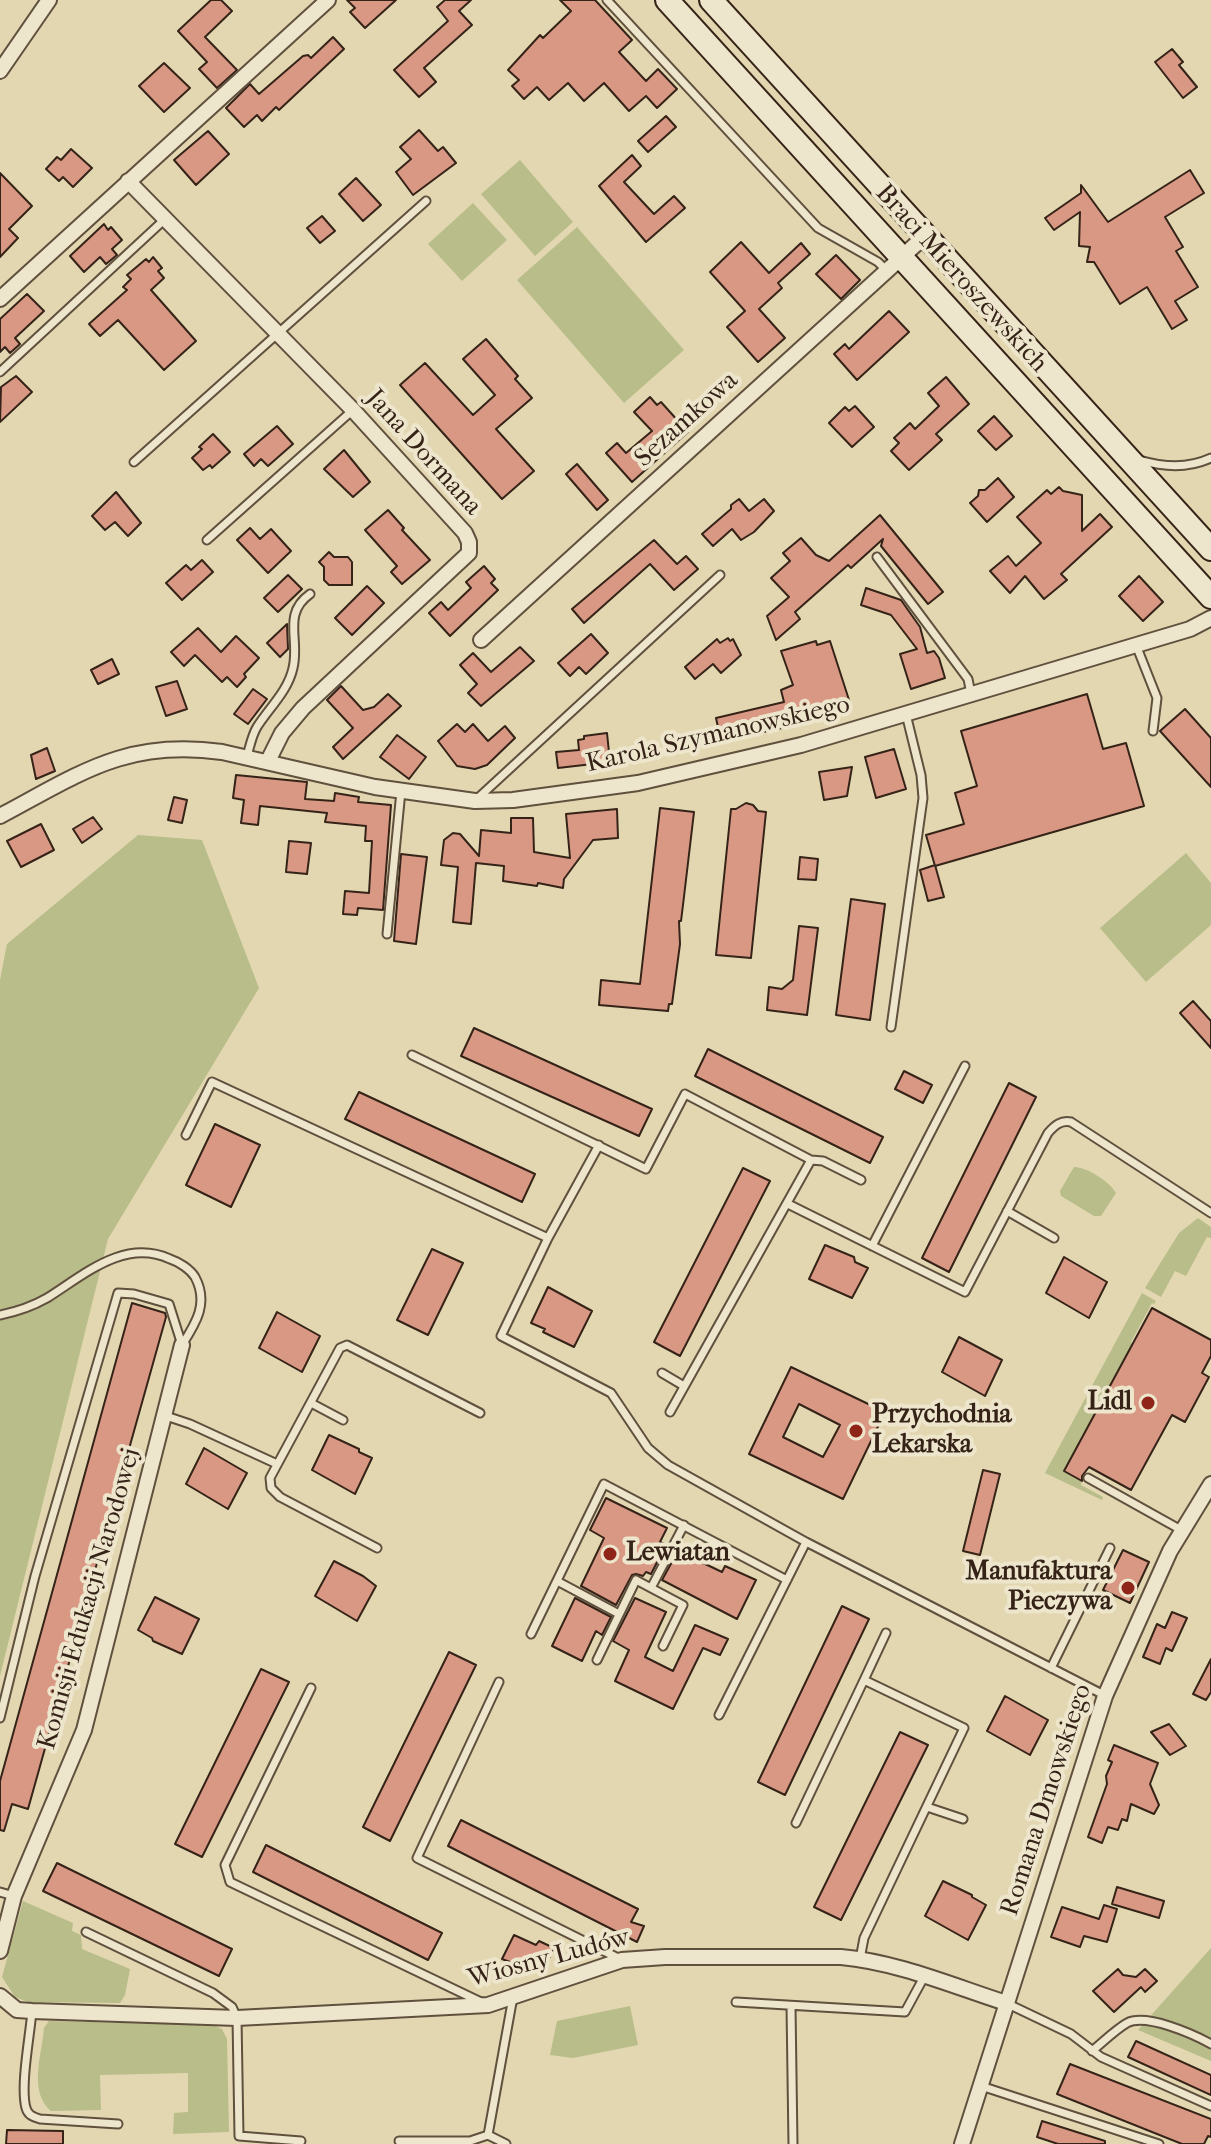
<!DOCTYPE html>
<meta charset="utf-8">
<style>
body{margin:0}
canvas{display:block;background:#e3d7b1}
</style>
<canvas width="1211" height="2144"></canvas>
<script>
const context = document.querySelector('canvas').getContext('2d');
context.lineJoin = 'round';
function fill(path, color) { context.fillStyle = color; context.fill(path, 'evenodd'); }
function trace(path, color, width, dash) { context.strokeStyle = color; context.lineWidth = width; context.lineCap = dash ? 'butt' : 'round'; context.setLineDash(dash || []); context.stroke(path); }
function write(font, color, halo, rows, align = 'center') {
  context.font = font + ' "IM FELL French Canon",serif'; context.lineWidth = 8; context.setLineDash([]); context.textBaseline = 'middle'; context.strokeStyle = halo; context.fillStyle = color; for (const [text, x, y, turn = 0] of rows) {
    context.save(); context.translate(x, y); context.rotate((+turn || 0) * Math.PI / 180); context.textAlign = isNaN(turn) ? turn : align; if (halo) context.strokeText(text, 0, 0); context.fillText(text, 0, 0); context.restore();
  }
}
fill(new Path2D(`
 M520,160l53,62 -38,34 -54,-62z
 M473,203l34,37 -45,41 -34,-37z
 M577,227l107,123 -60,53 -107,-123z
 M138,835l64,5 57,148 -151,251 -108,437v-696l7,-36z
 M1186,853l25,30v42l-65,57 -46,-54z
 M1074,1167c13,0 36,15 42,26l-15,23h-7l-33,-20 -1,-5z
 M1198,1218l13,9v11l-4,-1 -21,39 -11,-5 -14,26 -16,-9 34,-55z
 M1142,1293l14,8 -2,3 -2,-1 -21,39 1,3 -68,126 18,10 -1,4 22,12 -1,3 -57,-27z
 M23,1901l50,22 -1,8 9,4 1,14 48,20 -5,26 -5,8 -92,-1 -13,-5 -13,-20z
 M1211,1948v113l-73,-31z
 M630,2006l8,39 -65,13 -23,-3 7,-34z
 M49,2021l164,4 9,4 5,10 2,93 -56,2 1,-21 14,-1v-39l-88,2 1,35 -50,1c-23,-19 -9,-57 -7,-83z`), '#b8bd89');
const building = new Path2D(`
 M211,0h10l11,11 -27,26 32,33 -20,18 -18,-19 8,-7 -29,-31z
 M347,0h49l-31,28 -15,-16 5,-4z
 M445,0h26l-12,11 13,14 -48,43 12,14 -17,15 -25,-27 54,-49 -11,-14z
 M560,0h35l37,40 -13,12 27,29 12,-12 19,20 -20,19 -11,-12 -17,15 -25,-28 -20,18 -16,-18 -19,17 -12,-13 -13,12 -12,-13 7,-6 -11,-10 32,-35 3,3 28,-27z
 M333,37l11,12 -65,61 -3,-3 -14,14 -5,-6 -13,12 -18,-19 24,-24 9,10 44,-38 5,-1 3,3z
 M1172,49l11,13 -4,3 18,22 -14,11 -28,-36z
 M164,63l26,25 -26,24 -25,-26z
 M666,116l10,11 -28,25 -10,-11z
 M419,130l19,21 5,-4 13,16 -43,32 -17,-23 15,-13 -11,-12z
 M208,131l21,23 -33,31 -22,-25z
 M71,149l21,19 -19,19 -10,-10 -4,4 -13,-12 11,-12 4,3z
 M632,155l9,11 -17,16 30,32 20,-18 11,12 -39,34 -47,-56z
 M1190,170l14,23 -39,24 18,30 -7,4 22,36 -23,14 12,19 -15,9 -25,-42 -27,17 -26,-42h-7l3,-15 -11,-1 1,-34 -26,18 -9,-12 36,-25v-8l27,37z
 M0,173l32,33 -23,23 9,9 -18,19z
 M356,178l25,27 -18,16 -24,-27z
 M322,216l13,15 -15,12 -13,-15z
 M104,224l4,6 3,-3 11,13 -10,9 5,6 -11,9 -6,-7 -16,15 -14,-16z
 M741,242l28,31 32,-30 9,11 -32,29 4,5 -23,21 26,29 -27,24 -31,-35 18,-16 -35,-39z
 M836,255l24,25 -19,19 -25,-25z
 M153,257l9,11 -4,3 6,7 -13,12 45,51 -32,29 -46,-50 -18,16 -11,-12 38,-34 -4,-3 8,-8 -4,-4 19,-16 3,3z
 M27,294l17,17 -29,27 5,6 -10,9 -5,-6 -5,5v-33z
 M889,311l20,21 -52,48 -23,-26 11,-10 4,5z
 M486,339l32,37 -3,3 17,19 -36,31 38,42 -32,28 -102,-114 25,-22 48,52 22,-20 -32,-36z
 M16,376l16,16 -32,30 1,-35z
 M946,377l23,27 -33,30 6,6 -33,30 -18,-19 8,-8 -5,-5 16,-15 5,6 24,-23 -11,-13z
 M650,397l7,8 4,-3 27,30 -56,50 -26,-29 11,-10 9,10 26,-22 -18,-19z
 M855,406l19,21 -22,20 -23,-24 16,-16 4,4z
 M994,416l18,20 -16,14 -18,-19z
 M277,426l16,18 -25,22 -7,-7 -7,7 -10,-12z
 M213,434l17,18 -18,16 -2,-3 -7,5 -11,-12 10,-9 -3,-2z
 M344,450l26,32 -17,15 -29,-28z
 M577,464l31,36 -11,10 -31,-36z
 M998,478l16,19 -27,25 -17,-19 8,-7 1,-6h6z
 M1059,487l4,4 19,4v36l18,-17 12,13 -51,47 6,6 -23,19 -19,-23 -15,17 -20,-22 18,-15 8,10 25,-23 -24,-26 30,-27 4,4z
 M116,492l25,31 -13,13 -13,-14 -10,8 -13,-14z
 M739,499l10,12 15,-12 10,12 -20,21 -13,8 -9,-11 -19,17 -11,-12 29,-25v-4z
 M388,510l16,18 -2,2 28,30 -28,24 -11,-12 6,-6 -32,-36z
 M880,515l63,77 -15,12 -47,-58 2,-7 -32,29 -3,-3 -53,47 5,7 -24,21 -9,-24 22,-19 -18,-19 19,-17 -7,-8 18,-15 15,17 13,6z
 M250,528l10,11 11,-10 20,22 -23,22 -31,-33z
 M654,540l23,24 9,-8 12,13 -24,21 -24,-26 -66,59 -12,-14z
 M329,552l5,5h14l4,5v23h-23l-5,-5v-13l-5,-5z
 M202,560l11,12 -31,28 -16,-17 20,-18 5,5z
 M484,566l11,13 -4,4 7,7 -48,46 -21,-23 12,-11 7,8 23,-22 -5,-6z
 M288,575l14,14 -24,23 -14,-14z
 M1139,576l24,26 -20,19 -24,-25z
 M367,586l17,17 -32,32 -17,-17z
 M866,588l35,12 19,27 7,26 7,-2 5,7 6,20 -34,11 -11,-35 17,-5 -26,-34 -30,-10z
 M287,624l1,25 -8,8 -13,-14z
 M198,628l23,24 15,-16 23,22 -15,16 2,3 -9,10 -10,-10 -5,5 -27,-27 -11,11 -13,-14z
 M591,634l17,19 -22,21 -7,-7 -9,9 -12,-13z
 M728,638l2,3 3,-2 8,16 -20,18 -8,-9 -18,15 -10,-12 32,-28 3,4z
 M816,641l1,4 13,-4 20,62 -68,25 -61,13 -5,-23 68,-16 -3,-12 12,-5 -12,-34z
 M520,647l14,14 -53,45 -13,-13 9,-9 -17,-19 13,-12 18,19z
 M112,659l7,15 -21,10 -7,-14z
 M177,681l10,28 -21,7 -10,-29z
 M341,686l22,24 11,-3 14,-13 13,12 -58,53 -10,-12 20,-19 -26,-28z
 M253,689l14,10 -19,25 -14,-10z
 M1087,694l16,55 23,-6 18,63 -209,60 -9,-31 38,-11 -9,-31 22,-7 -16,-55z
 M1185,709l26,29v49l-51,-56z
 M457,724l8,8 8,-8 15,17 17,-15 10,12 -28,27 -12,4 -18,-3 -19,-25z
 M607,733l3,29 -52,6 -2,-16 23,-2 -1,-10 6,-1v-3z
 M397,735l29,22 -17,22 -29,-22z
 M47,748l8,23 -19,8 -5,-24z
 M894,749l12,40 -30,9 -11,-41z
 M852,767l-5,29 -23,4 -5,-28z
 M236,775l71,7 -2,17 29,2 1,-8 24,4 -1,5 33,3 -8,105 -25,-2 -1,7 -14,-1 2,-23 24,2 3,-52h-7l1,-15 -41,-4 2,-9 -67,-7 -2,19 -17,-2 3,-23 -11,-2z
 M174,797l13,3 -5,23 -14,-3z
 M746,803l7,2 5,6 8,1 -15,146 -35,-3 15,-146h5z
 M660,808l34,4 -11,93 -2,16h-2l1,23 -8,60h-3l-1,7 -69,-6 2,-25 39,4z
 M617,809l1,29 -25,2 -29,39 -1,9 -25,-5 -1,3 -34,-5 1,-15 -28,-3 -5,61 -18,-2 5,-55 -17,-2 3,-25 9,-7 7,1 19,22 2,-26 30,3v-15h22l1,34 36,6 -4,-44z
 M93,817l9,12 -20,14 -9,-14z
 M41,824l13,26 -33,17 -14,-26z
 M289,841l22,2 -4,31 -21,-2z
 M401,854l26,3 -11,87 -22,-3z
 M800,857l18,2 -2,21 -18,-1z
 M935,865l9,32 -16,4 -8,-31z
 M851,899l34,5 -15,116 -34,-5z
 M799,926l19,2 -11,87 -40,-5 2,-23 13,2 11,-9z
 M1193,1001l18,20v27l-31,-35z
 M474,1028l178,81 -13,27 -178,-80z
 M708,1049l175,88 -13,26 -175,-87z
 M904,1071l28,14 -9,18 -28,-14z
 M1009,1083l27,14 -87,175 -27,-14z
 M359,1092l176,82 -13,28 -177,-83z
 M215,1124l45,21 -29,62 -45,-22z
 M743,1168l27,13 -90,175 -26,-14z
 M825,1245l29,12 1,5 13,6 -16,30 -43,-19z
 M432,1249l31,14 -35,72 -31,-15z
 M1064,1257l43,25 -18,36 -43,-25z
 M548,1287l44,24 -18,36 -31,-15 2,-3 -14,-6z
 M132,1303l33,10 1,4 -138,492 -16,-5 -8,27 -4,-1v-49z
 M1152,1308l59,32v16l-9,17 7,4 -24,45 -13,-7 -41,75 -42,-23 -7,9v5l-18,-10z
 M277,1312l43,24 -18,36 -43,-24z
 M959,1337l43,23 -17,36 -43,-24z
 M791,1367l94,45 -42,87 -94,-45zM799,1404l41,21 -17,32 -40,-20z
 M329,1435l30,14v3l13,6 -17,36 -43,-24z
 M204,1448l43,25 -19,36 -42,-25z
 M983,1470l17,4 -20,81 -17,-4z
 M606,1498l61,30 -7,14 6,3 -15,29 -5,-2 -3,4 -7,-2 -4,1 -16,30 -35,-19 23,-48 -14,-8z
 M1123,1550l26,12 -19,41 -27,-13z
 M678,1551l44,21 3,-6 31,14 -19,39 -75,-39z
 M334,1561l29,15 13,10 -19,35 -42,-25z
 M155,1597l44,22 -17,35 -29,-13 -1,-3 -14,-8z
 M575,1598l36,19 -9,18 -6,-4 -14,30 -30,-15z
 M635,1598l31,14 -21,45 28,14 22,-46 33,14 -8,16 -17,-7 -30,61 -58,-28 14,-31 -16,-9z
 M842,1606l27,13 -84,176 -27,-13z
 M1172,1612l15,6 -15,33 -6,-3 -6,16 -17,-7 14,-33 8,4z
 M449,1652l27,13 -86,176 -27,-14z
 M1211,1659v33l-5,8 -13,-6z
 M261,1669l28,13 -87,175 -27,-13z
 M1005,1696l43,24 -18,35 -43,-24z
 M1169,1724l17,22 -16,9 -19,-23z
 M900,1732l28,13 -87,175 -27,-13z
 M1114,1745l44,18 -8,21 9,21 -5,9 -23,-10 -4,17 -5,-2 -4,11 -10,-3 -6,16 -14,-6 19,-53 -1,-8 6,-14 -4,-2z
 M461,1820l177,89 -7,13 13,4 -7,16 -189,-96z
 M266,1845l176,88 -14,27 -175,-88z
 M57,1863l175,86 -13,27 -176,-85z
 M943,1881l29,14v2l14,8 -18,35 -43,-24z
 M1117,1887l47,14 -5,17 -47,-14z
 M1104,1905l13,4 -10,33 -23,-6 -4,11 -29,-10 11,-30 37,12z
 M514,1935l22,10 3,-4 15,7 -10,21 -8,3 -34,-13z
 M1118,1969l5,6 13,2 9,-8 12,12 -12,11 -4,-5 -27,25 -21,-21z
 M1136,2041l75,34v20l-83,-38z
 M1070,2064l141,55v18l-3,-1 -4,8h-22l-125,-50z
 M1042,2121l63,20v3h-47l-21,-7z
 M7,2130l56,1v13h-57z`);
fill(building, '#d89884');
trace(building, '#352318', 2);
const service = new Path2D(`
 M607,0l211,228 60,34 9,9
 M0,372l164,-152
 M1139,460c25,7 48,9 72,-2
 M134,462l292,-261
 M207,540l146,-130
 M877,557l91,122 3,15
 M1136,645l21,53 -4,33
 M247,756c3,-10 5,-21 10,-29 12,-19 31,-36 36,-59 7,-29 -11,-54 17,-74
 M478,798l242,-223
 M387,934l14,-143
 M891,1027l32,-229 -2,-23 -15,-61
 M412,1055l234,114 39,-75 126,66 -141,252
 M186,1135l26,-53 336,156
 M599,1145l-51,93 -47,98 110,57 37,55 20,17 138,77 298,153
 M811,1160l12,1 38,19
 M788,1204l177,88 83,-159c7,-8 13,-13 23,-11l140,91
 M1007,1211l47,27
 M872,1246l93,-180
 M0,1315c15,-3 33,-9 47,-17 37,-23 77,-60 123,-39 9,3 20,10 25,18 14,26 1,46 -13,68
 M662,1373l22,13
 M311,1403l32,17
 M166,1416l24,8 87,40
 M1088,1478l95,53
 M377,1548l-97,-51 -9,-9 -1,-10 70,-130 7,-3 133,68
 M557,1581l62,33
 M531,1634l73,-150 183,96
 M663,1646l20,-41 -32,-17 33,-63
 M597,1660l39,-80 15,8
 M1051,1668l59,-120
 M864,1680l22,-47
 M499,1682l-82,176 203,101
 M311,1688l-86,177 5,17 253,121
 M719,1715l87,-173
 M0,1718l35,-142 83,-283 16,1 35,10 13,41
 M927,1807l36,12
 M796,1823l68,-143 100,48 -100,210 -4,21
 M0,1892l14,4
 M86,1932l127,61 19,14 5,11 2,118 62,5
 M736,2002l169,10 19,-35
 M1006,2003l65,31 30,23 110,49
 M791,2006l2,138
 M32,2011c-2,25 -12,75 -6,97 2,7 7,9 14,11l78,5
 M1092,2051c11,-9 23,-21 35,-28 19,-10 66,11 84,21
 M981,2086l178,58
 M488,2135l18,9
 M399,2141h71l18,-6 25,-138`);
const minor = new Path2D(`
 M0,71l49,-71
 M128,181l225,229 112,123 4,9v11l-166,155 -21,25 -14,28
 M0,299l328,-299
 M481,640l444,-404
 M0,816c81,-43 126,-77 222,-64l153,35 100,14 38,-1 125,-17 163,-38 389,-116 21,-11
 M0,1951l14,-55 70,-166 98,-385
 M0,1996l17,14 15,1 205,7 251,-13 134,-45 43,-3h176c56,5 112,29 165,46
 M962,2144l143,-448 65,-145 41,-67`);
const secondary = new Path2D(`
 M667,0l544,597
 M711,0l500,549`);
trace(service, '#60503e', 11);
trace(minor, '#60503e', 18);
trace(secondary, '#352318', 26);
trace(service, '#ede5cc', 7);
trace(minor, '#ede5cc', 14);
trace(secondary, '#ede5cc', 22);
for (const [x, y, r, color] of [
 [1148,1403,8,"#8f2418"],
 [856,1431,8,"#8f2418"],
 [610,1554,8,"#8f2418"],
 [1128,1588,8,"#8f2418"]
]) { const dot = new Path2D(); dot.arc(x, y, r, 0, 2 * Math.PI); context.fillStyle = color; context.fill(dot); trace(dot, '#ede5cc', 3); }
write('26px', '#352318', '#ede5cc', [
 ["Braci Mieroszewskich",961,279,48],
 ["Sezamkowa",687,420,-42],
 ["Jana Dormana",423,453,48],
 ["Karola Szymanowskiego",718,735,-13],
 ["Komisji Edukacji Narodowej",90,1599,-74],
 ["Romana Dmowskiego",1047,1800,-72],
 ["Wiosny Ludów",549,1959,-15]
]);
write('bold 26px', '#352318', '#ede5cc', [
 ["Lidl",1132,1403],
 ["Przychodnia",872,1416,"left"],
 ["Lekarska",872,1446,"left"],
 ["Lewiatan",626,1554,"left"],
 ["Manufaktura",1112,1573],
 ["Pieczywa",1112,1603]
], 'right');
</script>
